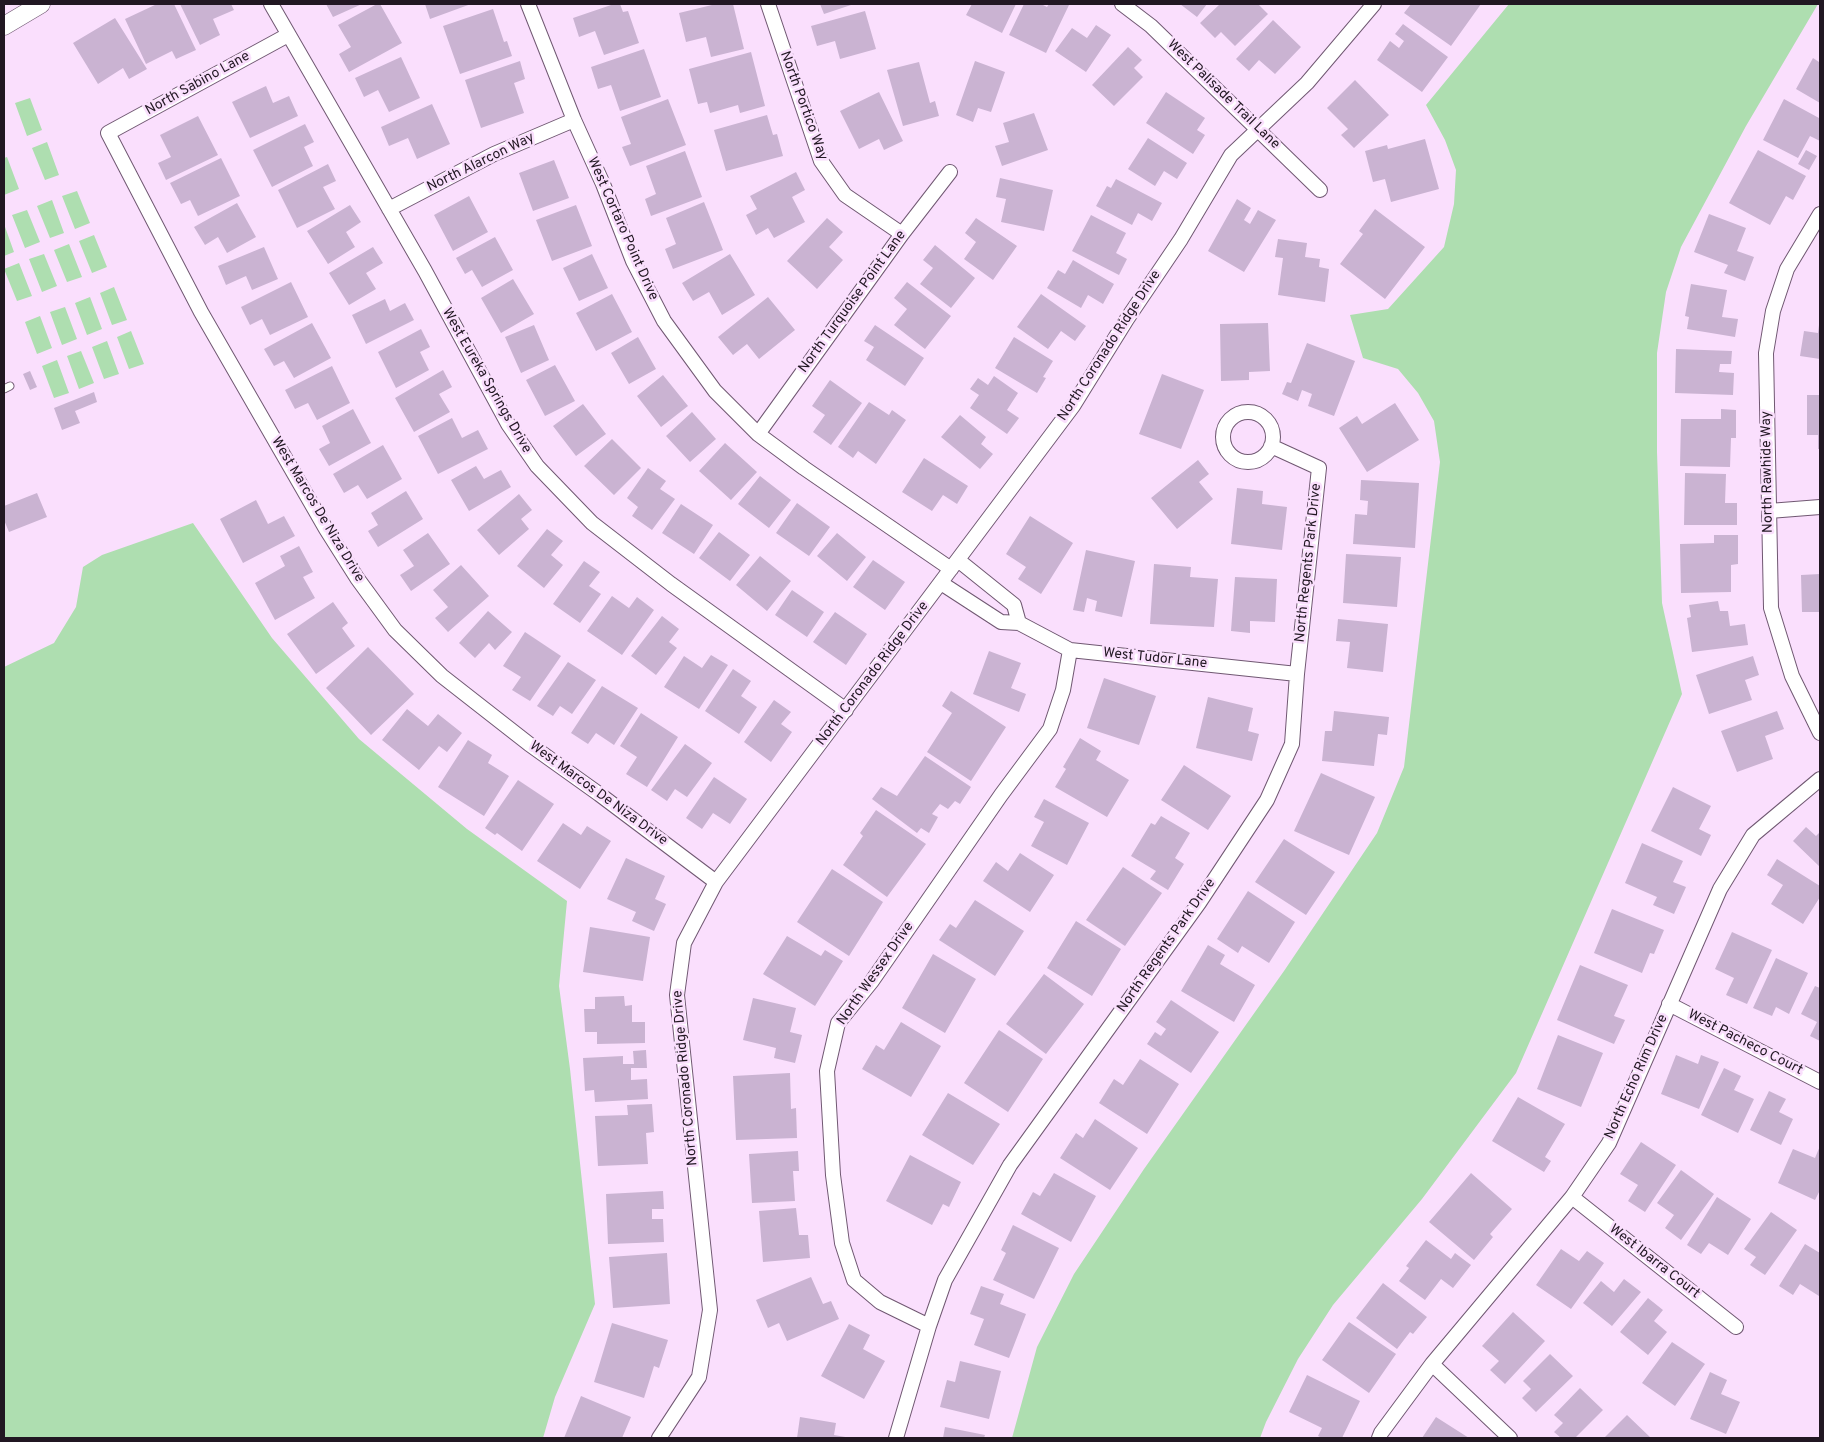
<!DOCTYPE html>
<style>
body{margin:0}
#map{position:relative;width:1824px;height:1442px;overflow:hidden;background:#fadffd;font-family:Overpass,sans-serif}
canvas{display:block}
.frame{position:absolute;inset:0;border:5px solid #211722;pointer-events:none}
</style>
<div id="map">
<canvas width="1824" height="1442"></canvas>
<div class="frame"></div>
</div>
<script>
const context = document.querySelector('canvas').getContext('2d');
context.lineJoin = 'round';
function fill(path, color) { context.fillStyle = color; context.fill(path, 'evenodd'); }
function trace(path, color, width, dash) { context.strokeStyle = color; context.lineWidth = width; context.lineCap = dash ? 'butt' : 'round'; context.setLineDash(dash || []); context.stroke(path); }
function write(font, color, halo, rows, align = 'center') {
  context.font = font + ' Overpass,sans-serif'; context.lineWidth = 5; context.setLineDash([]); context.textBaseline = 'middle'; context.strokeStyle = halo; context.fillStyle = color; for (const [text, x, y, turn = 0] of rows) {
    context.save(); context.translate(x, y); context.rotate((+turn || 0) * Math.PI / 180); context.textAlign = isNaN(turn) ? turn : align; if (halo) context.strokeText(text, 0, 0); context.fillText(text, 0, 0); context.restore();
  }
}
fill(new Path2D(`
 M1509,4h309l-72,122 -65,121 -15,45 -9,61v99l5,151 20,91 -166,379 -94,126 -89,106 -35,54 -32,63 -6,16h-248l25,-91 37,-73 70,-105 140,-198 93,-138 27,-66 36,-305 -6,-41 -16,-28 -20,-24 -35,-11 -13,-43 38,-6 56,-62 10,-43 2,-34 -11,-30 -19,-35z
 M30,98l12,32 -15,6 -12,-33z
 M47,142l12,33 -14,5 -13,-32z
 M7,157l12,32 -15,6v-37z
 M77,191l13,32 -15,6 -13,-33z
 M52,200l12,33 -14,5 -13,-32z
 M27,210l13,32 -15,6 -13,-33z
 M4,224l10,28 -10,4z
 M94,235l13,32 -15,6 -13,-32z
 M69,244l13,33 -15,5 -13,-32z
 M44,254l13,32 -15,6 -13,-33z
 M19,263l13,33 -15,5 -13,-32z
 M114,287l13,33 -15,5 -12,-32z
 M90,297l12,32 -15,6 -12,-32z
 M65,307l12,32 -15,6 -12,-33z
 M40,316l12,32 -15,6 -12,-32z
 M131,331l13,33 -15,5 -12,-32z
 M107,341l12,33 -15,5 -12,-32z
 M81,351l13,32 -15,6 -12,-33z
 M57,360l12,33 -15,5 -12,-32z
 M193,523l79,115 87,101 108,90 100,72 -8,85 11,83 25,235 -40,93 -12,41h-539v-771l50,-24 22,-36 7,-40 19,-12z`), '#aedeb0');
fill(new Path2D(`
 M157,4h17l22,46 -20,9 -4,-8 -26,13 -21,-45z
 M180,4h51l3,6 -21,9 7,16 -20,10z
 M326,4h36l-29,13z
 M377,4h3l22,39 -53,29 -10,-18 12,-7 -13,-22z
 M425,4h46l-41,15z
 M614,4h6l3,8 5,-1 11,32 -35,12 -9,-24 -16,6 -6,-19z
 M712,4h21l11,45 -33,8 -5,-20 -20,5 -7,-29 33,-8z
 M820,4h34l-30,10z
 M972,4h44l-14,29 -36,-18z
 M1024,4h17l6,3 2,-3h16l4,1 -23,48 -37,-18z
 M1180,4h27l-10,13z
 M1220,4h38l10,10 -33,32 -14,-14 -6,6 -15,-15z
 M1411,4h70l-30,42 -47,-33z
 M493,9l11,33 3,-1 5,15 -52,18 -17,-48z
 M865,11l11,38 -36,10 -5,-18 -18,5 -6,-20z
 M115,18l32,51 -18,10 -6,-11 -25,16 -25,-41z
 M1273,20l28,27 -26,27 -16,-14 -10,11 -13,-12z
 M1403,24l45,33 -26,35 -45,-32 13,-19 9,7 5,-7 -9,-7z
 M1096,25l15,10 -25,37 -31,-21 17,-23 15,10z
 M1128,47l14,13 -8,8 9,9 -29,29 -22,-21z
 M644,49l17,48 -41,14 -9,-26 -13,4 -7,-22z
 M751,52l14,54 -25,7 -2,-8 -28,8 -3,-11 -9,2 -9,-35z
 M401,57l19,41 -31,14 -11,-22 -14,7 -9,-19z
 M1813,58l6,4 1,-3v44l-24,-14z
 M520,61l5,18 -11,4 10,30 -43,15 -16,-48z
 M975,61l30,11 -14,40 -13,-4 -5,14 -17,-7z
 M919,62l11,41 5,-2 4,15 -36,10 -16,-56z
 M1355,80l34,35 -35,33 -13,-13 7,-6 -21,-21z
 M266,86l7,17 16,-7 9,20 -48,22 -18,-36z
 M879,92l24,49 -19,9 -5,-11 -20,10 -19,-38z
 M1166,92l39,26 -8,12 8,5 -12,19 -47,-31z
 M668,99l18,46 -56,21 -8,-19 9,-3 -10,-27z
 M1784,99l35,19 1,-3v26l-10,-5 -12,22 -35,-18z
 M432,104l18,40 -33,15 -9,-21 -19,8 -8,-19z
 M1034,113l14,37 -46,16 -7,-20 14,-4 -6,-19z
 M767,115l6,20 4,-1 6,22 -57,15 -12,-41z
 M198,116l20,39 -52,25 -8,-17 13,-6 -11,-22z
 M305,124l9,18 -10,5 9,19 -41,21 -19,-37z
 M1148,138l39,25 -10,16 -13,-8 -9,15 -27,-17z
 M1425,139l14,50 -48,13 -6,-23 -12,3 -8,-31 22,-6 1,4z
 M1758,150l48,26 -13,24 -7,-4 -16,29 -41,-22z
 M1806,150l11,6 -8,14 -11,-6z
 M685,151l17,46 -51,19 -6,-17 11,-5 -10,-28z
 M221,158l19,38 -42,20 -8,-16 -9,4 -11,-21z
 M554,160l15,38 -36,13 -14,-38z
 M328,164l8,17 -13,6 12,22 -38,19 -19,-38z
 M796,172l9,18 -13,7 13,25 -31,16 -6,-10 -12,7 -10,-20 11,-6 -7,-13z
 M1000,178l53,12 -9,41 -43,-9 5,-23 -10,-2z
 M1116,179l46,24 -10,18 -14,-8 -6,12 -36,-19 11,-20 4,2z
 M469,196l19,36 -35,19 -19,-36z
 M1237,199l14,9 -7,12 6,4 8,-14 18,10 -32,52 -36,-21z
 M704,202l19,48 -50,19 -8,-20 11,-5 -10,-26z
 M237,203l19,34 -29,16 -9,-16 -13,8 -11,-18z
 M350,205l11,17 -15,10 9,15 -27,17 -21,-33z
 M576,205l16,41 -40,15 -16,-41z
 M1375,209l50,38 -40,52 -45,-35 23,-30 -4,-3z
 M1709,214l37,14 -9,23 17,6 -9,24 -21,-8 4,-8 -34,-13z
 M1091,215l35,18 -10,20 11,6 -8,16 -47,-24z
 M827,218l16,14 -14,15 14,13 -26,29 -30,-28z
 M976,218l41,28 -24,34 -29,-21 12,-17 -11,-9z
 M495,237l18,33 -31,17 -10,-17 -7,4 -9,-16z
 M1278,239l29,4 -2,14 15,2 -1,8 10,2 -4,33 -47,-7 5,-37 -8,-1z
 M935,245l40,33 -24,30 -31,-24 13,-16 -10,-8z
 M264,247l14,32 -26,11 -6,-14 -20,9 -8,-19z
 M373,247l10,16 -17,10 10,16 -27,16 -20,-32z
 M592,254l16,34 -29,13 -16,-33z
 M730,254l25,41 -33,20 -13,-23 -16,9 -11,-18z
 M1073,260l41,24 -11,20 -15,-9 -7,13 -34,-20 11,-18 7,4z
 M513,279l21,35 -33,19 -20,-35z
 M291,282l17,35 -38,18 -8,-16 -12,6 -9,-18z
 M907,282l44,34 -26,33 -31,-24 13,-16 -13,-11z
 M1691,284l36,6 -5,27 16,2 -3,18 -48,-8 2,-12 -4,-1z
 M612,294l20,38 -36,19 -20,-38z
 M1041,294l45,32 -11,15 -14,-10 -13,18 -31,-22z
 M768,297l27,33 -36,29 -12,-15 -14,11 -15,-18z
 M385,299l5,12 15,-8 9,17 -48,24 -14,-29z
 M312,323l19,35 -37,20 -10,-17 -10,5 -10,-17z
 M1268,323l2,48 -21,1v8l-28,1 -1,-57z
 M534,325l15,35 -28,13 -16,-36z
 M875,325l49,33 -19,28 -39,-26 8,-13 -10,-6z
 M1819,325l1,34 -20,-3 4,-25 14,2z
 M421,329l9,18 -10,5 9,18 -33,18 -18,-36z
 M638,337l18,32 -27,15 -18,-31z
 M1014,337l39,24 -10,16 3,1 -9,15 -42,-25z
 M1307,343l48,18 -21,55 -26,-10 4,-12 -10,-4 -4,11 -16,-7 5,-12 4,1z
 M1676,349l56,2 -1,13h-11l-1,8 15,1 -1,22 -58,-2z
 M555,365l20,36 -30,15 -19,-36z
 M332,366l18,37 -33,17 -9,-17 -13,6 -10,-19z
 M443,370l9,17 -13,7 11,18 -36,20 -19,-34z
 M30,371l7,16 -7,3 -7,-16z
 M1162,374l42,16 -23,59 -42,-15z
 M663,375l25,31 -27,21 -24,-31z
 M994,376l24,17 -11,17 12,8 -12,16 -37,-26 9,-13 -9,-6 8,-11 10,7z
 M830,380l32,23 -31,42 -18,-13 12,-17 -13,-9z
 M94,392l3,10 -22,9 5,12 -18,7 -8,-22z
 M1807,395h13v54h-2v-14h-11z
 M869,402l20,13 3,-5 14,10 -30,44 -18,-13 -5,7 -15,-11z
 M1395,403l24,37 -52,32 -28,-44 18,-12 5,8z
 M583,404l23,30 -30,22 -23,-30z
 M353,409l18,34 -42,23 -10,-17 11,-6 -8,-17z
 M1721,409l15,1v28h-5l-1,29 -50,-1 1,-47h40z
 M692,412l24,27 -26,23 -24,-26z
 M960,415l26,22 -5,7 12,10 -13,15 -39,-32z
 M452,418l10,20 16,-8 10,19 -50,25 -20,-38z
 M612,439l29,29 -27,27 -30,-29z
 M725,443l32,29 -26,28 -32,-29z
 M383,445l19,34 -35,20 -9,-14 -14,8 -11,-19z
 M924,458l44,28 -11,18 -14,-9 -11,16 -30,-19z
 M1198,460l11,14 -10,8 14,17 -36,30 -26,-31z
 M476,466l8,13 17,-9 10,17 -42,24 -18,-31z
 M648,468l18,13 -6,8 15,10 -23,31 -20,-14 6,-9 -11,-9z
 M1685,473l41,1 -1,29h12v22h-53z
 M760,476l31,24 -22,28 -31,-24z
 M1361,480l58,3 -4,65 -62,-4 2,-30 12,1 1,-14 -8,-1z
 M1237,488l26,3 -1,13 25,3 -5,43 -51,-6z
 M406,491l17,28 -45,28 -10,-16 10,-6 -7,-12z
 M37,493l10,24 -38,15 -5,-12v-14z
 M519,494l13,16 -11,9 8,10 -30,26 -22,-25z
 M256,500l12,24 16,-8 11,20 -52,27 -23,-44z
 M797,503l33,24 -21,29 -33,-23z
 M681,504l32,21 -19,29 -32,-21z
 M1030,516l43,27 -32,51 -23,-15 8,-12 -20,-13z
 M547,529l16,12 -12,14 12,10 -19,23 -27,-22z
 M719,532l31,23 -20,26 -31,-23z
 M428,533l22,31 -39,27 -11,-16 14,-9 -11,-16z
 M837,533l29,24 -19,24 -30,-25z
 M1714,535h24v29l-7,1v27l-50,1 -1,-49 34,-1z
 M299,546l14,26 -10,5 12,21 -40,22 -20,-37 30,-17 -5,-10z
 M1086,550l49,11 -13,56 -27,-6 2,-10 -10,-3 -3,14 -11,-2z
 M1346,554l55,3 -4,50 -54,-4z
 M760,556l31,25 -24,30 -31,-26z
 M873,560l32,22 -20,28 -32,-23z
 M584,561l16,11 -11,14 12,8 -21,29 -27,-19z
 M1154,564l37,3 -1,10 28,2 -4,48 -64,-3z
 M461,565l28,31 -41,36 -13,-14 13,-11 -15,-17z
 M1820,574v38h-18l-1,-37z
 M1235,577l42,2 -2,43 -25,-1v12l-19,-2z
 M792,590l32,22 -17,25 -32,-22z
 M612,596l17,12 8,-11 17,13 -32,45 -35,-24z
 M1718,601l2,10h8l2,15 15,-2 3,21 -56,7 -5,-34 4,-1 -2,-12z
 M333,602l15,21 -6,5 13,18 -39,28 -29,-40z
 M488,611l24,21 -17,18 -6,-7 -14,15 -16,-15z
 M835,612l32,22 -21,31 -33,-23z
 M662,616l17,13 -10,13 8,6 -21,27 -25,-19z
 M1338,619l50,5 -5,48 -36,-4 3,-26 -14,-1z
 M525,632l36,24 -31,45 -18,-11 9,-13 -18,-11z
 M368,647l46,47 -43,41 -45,-47z
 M989,651l32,12 -10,25 15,6 -7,18 -46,-18z
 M711,655l17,10 -29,44 -35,-22 20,-31 18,12z
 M1753,656l6,19 -14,5 7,20 -43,14 -13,-39z
 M568,662l28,18 -24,34 -12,-8 -7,10 -16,-10z
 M733,669l18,12 -10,15 16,11 -18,27 -34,-23z
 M1104,678l52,18 -17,49 -52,-17z
 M602,686l36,22 -24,37 -18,-12 -8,11 -17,-11z
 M951,691l55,36 -35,54 -44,-29 25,-39 -10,-7z
 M1208,697l45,11 -5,23 11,3 -7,27 -56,-13z
 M774,700l17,12 -10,12 11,8 -21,30 -27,-20z
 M407,709l21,17 10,-12 24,19 -15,19 -8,-6 -20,24 -37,-30z
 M1334,711l55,6 -2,18 -9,-1 -4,32 -52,-5 3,-30h7z
 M1777,711l7,18 -19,7 8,23 -36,13 -16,-41z
 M641,713l37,24 -31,50 -21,-13 11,-17 -17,-11z
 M1080,738l21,13 -5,9 33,20 -22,37 -52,-30 11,-18 -3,-2z
 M468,740l24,15 -4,8 21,13 -25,40 -46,-29z
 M685,744l27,19 -25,34 -12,-8 -8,12 -16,-11z
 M925,756l46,31 -11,17 -5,-3 -7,8 -8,-5 -8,10 6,3 -9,16 -8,-5 -4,5 -45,-34 9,-12 16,9z
 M1184,765l47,31 -23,34 -47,-30z
 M1321,773l54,24 -26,58 -55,-24z
 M714,777l33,22 -17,25 -17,-11 -11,16 -16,-11z
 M518,780l36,24 -32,47 -25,-18 -2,2 -10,-7z
 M1673,787l38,19 -12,23 12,6 -10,21 -50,-25z
 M1044,799l45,24 -22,42 -36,-19 13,-24 -10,-5z
 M876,810l50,34 -39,53 -44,-32 20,-29 -3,-3z
 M1161,816l29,17 -15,25 9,6 -16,26 -18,-11 6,-8 -25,-15 20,-33 4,2z
 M563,823l18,12 6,-9 24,15 -31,48 -43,-28z
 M1806,827l10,9 4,-4v35l-27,-26z
 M1284,839l51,33 -29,43 -51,-33z
 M1642,843l41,18 -10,21 13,5 -12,27 -21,-9 4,-8 -32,-14z
 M1020,853l34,22 -24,37 -47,-31 13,-19 12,9z
 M626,858l39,18 -10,23 11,5 -12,27 -22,-10 4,-9 -29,-13z
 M1777,859l43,27v11l-17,27 -32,-20 12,-19 -16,-10z
 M1123,867l39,26 -37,53 -39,-26z
 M832,869l51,33 -34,54 -52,-34z
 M1248,891l47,31 -26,41 -27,-17 -4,7 -21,-14z
 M975,900l49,31 -29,45 -56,-36 11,-16 6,4z
 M1612,909l52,21 -10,24 -4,-1 -8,20 -48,-20z
 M1076,921l45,28 -29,47 -45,-28z
 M590,927l60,10 -7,44 -60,-9z
 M1732,932l40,18 -25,54 -21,-9 8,-17 -19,-9z
 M787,936l34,20 4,-6 18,11 -28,45 -52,-32z
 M1208,945l17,10 -5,9 35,21 -21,37 -53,-31z
 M933,954l43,25 -31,54 -43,-25z
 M1776,958l32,15 -19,41 -13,-7 -4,9 -19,-8z
 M1580,965l48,20 -14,31 11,4 -11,24 -57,-24z
 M1044,974l40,30 -38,50 -40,-30z
 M1815,986l5,2v53l-10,-5 7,-14 -16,-8z
 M624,996l1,10 7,-1v17h13v21l-48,1v-12h-12l-1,-23h11v-12z
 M753,998l43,10 -6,24 12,3 -7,28 -21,-5 2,-10 -33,-8z
 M1171,1000l48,32 -28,41 -44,-29 8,-12 6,4 5,-7 -10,-7z
 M901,1022l40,24 -30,51 -49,-28 14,-24 8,5z
 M999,1030l44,29 -35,53 -44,-29z
 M1558,1035l45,18 -22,54 -44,-18z
 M646,1050l1,18h-16v12l16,-1 1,20 -53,3 -1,-12 -9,1 -2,-33 40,-2v8h11l-1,-13z
 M1676,1055l22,9 3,-9 18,7 -20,47 -38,-15z
 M1140,1059l39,25 -32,50 -48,-31 15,-24 9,6z
 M1724,1068l17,8 -7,14 20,9 -16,34 -37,-18z
 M790,1073l1,36 5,-1 1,30 -61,2 -3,-64z
 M1769,1091l17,8 -7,13 14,7 -12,26 -31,-15z
 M948,1093l52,31 -27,41 -51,-30z
 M1518,1097l47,27 -20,33 6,4 -7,11 -52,-31z
 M652,1104l2,28 -8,1 2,31 -50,2 -3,-50 33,-1 -1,-10z
 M1095,1119l43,29 -28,42 -50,-32 16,-25 7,5z
 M1641,1142l35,23 -31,47 -17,-11 10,-16 -18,-11z
 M1820,1146v44l-5,10 -37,-17 15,-34 22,9z
 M798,1151l1,20h-6l2,30 -43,2 -3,-49z
 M910,1155l51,27 -12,25 -6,-3 -11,21 -46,-24z
 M1681,1170l33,24 -33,46 -16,-12 9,-13 -17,-12z
 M1054,1173l42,23 -25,46 -50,-28 12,-22 7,4z
 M1471,1173l41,36 -22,25 3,3 -19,23 -45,-38z
 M663,1191l1,18h-12v10h11l1,23 -56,2 -2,-50z
 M1717,1197l34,22 -23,36 -19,-12 -8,11 -14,-9z
 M796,1208l3,27h9l2,23 -47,4 -4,-51z
 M1771,1212l26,18 -32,45 -15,-10 6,-8 -12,-8z
 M1013,1225l46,23 -25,51 -41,-19 13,-27 -5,-3z
 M1426,1240l25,19 4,-6 16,12 -18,23 -12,-9 -16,21 -26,-19 10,-13 -3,-2z
 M1805,1244l15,9 -1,43 -19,-12 -7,11 -14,-9z
 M1561,1249l18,12 8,-10 17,12 -33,46 -35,-24z
 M667,1253l3,51 -57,4 -4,-51z
 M811,1277l12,27 8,-3 8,18 -52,22 -8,-18 -11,5 -12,-28z
 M1624,1279l17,13 -29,34 -29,-23 18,-22 13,11z
 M1383,1283l44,34 -14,17 -3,-2 -13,17 -41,-31z
 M981,1286l23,8 -4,10 26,10 -17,44 -35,-13 10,-26 -14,-5z
 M1648,1298l15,12 -9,11 13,11 -19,23 -28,-23z
 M1513,1312l32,29 -40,43 -15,-14 9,-9 -17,-15z
 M1349,1322l47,32 -27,39 -47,-33z
 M612,1323l56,17 -9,28 -5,-2 -10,32 -50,-16z
 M849,1324l21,11 -7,14 22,12 -21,38 -43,-23z
 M1672,1342l33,22 -30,42 -33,-23z
 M1550,1354l23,22 -37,36 -14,-14 9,-9 -8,-8z
 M960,1361l41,10 -12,48 -49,-12 7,-27 8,2z
 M1710,1372l17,8 -6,14 19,8 -14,32 -36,-15z
 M1307,1375l53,26 -18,37h-20l-4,-2 4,-8 -33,-16z
 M1580,1388l23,22 -28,28h-14l-7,-6 9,-9 -9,-8z
 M581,1396l50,21 -9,21h-58z
 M1627,1415l24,23h-47z
 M800,1417l36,6 -2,12 17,3h-54z
 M1436,1417l33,21h-47z
 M945,1427l40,8 -1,3h-41z`), '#cab3d2');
const service = new Path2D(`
 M4,389l6,-3`);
const minor = new Path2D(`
 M271,4l154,267 83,153 29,42 55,57 79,61 175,126
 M528,4l46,116 29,64 30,77 31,60 51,70 43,43 46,34 147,101
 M768,4l53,157 24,34 57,39
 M1122,4l29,22 169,164
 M288,35l-180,98 93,179 125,217 31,49 38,52 47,46 87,68 70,50 117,88
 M389,209l105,-55 80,-34
 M1820,214l-33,55 -14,42 -7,42 5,255 21,68 28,57
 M1223 437a25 25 0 1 1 50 0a25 25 0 1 1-50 0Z
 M758,434l144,-200 48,-62
 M1769,511l51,-4
 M941,583l60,39 18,1 -5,-18 -56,-45
 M1019,623l51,27 227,24
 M1669,1004l151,78
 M1572,1197l164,130
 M929,1326l-49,-24 -26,-22 -12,-37 -9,-68 -6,-104 11,-48 34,-42 129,-186 49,-66 13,-39 7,-40
 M1432,1364l78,74
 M659,1438l40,-61 11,-67 -33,-315 7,-52 32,-61 357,-476 54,-87 54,-80 50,-84 76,-72 67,-79
 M896,1438l33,-112 16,-46 65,-115 189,-262 68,-103 25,-56 5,-70 22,-206 -48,-22
 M1379,1438l2,-5 51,-69 140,-167 37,-54 111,-254 33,-54 67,-56`);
const tertiary = new Path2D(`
 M4,26l37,-22`);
trace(service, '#705872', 9);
trace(minor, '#705872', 16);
trace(tertiary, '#705872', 19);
trace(service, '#fff', 7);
trace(minor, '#fff', 14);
trace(tertiary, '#fff', 18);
write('14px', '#211722', '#fadffd', [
 ["North Sabino Lane",198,84,-29],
 ["West Palisade Trail Lane",1223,95,44],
 ["North Portico Way",803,106,70],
 ["North Alarcon Way",481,163,-26],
 ["West Cortaro Point Drive",622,229,66],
 ["North Turquoise Point Lane",853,302,-54],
 ["North Coronado Ridge Drive",1110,346,-57],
 ["West Eureka Springs Drive",486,381,60],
 ["North Rawhide Way",1768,472,-91],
 ["West Marcos De Niza Drive",317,510,59],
 ["North Regents Park Drive",1309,563,-84],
 ["West Tudor Lane",1155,659,6],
 ["North Coronado Ridge Drive",873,674,-53],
 ["West Marcos De Niza Drive",598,794,36],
 ["North Regents Park Drive",1167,946,-55],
 ["North Wessex Drive",876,974,-55],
 ["West Pacheco Court",1745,1043,27],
 ["North Echo Rim Drive",1637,1077,-66],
 ["North Coronado Ridge Drive",686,1078,-95],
 ["West Ibarra Court",1654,1262,38]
]);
</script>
